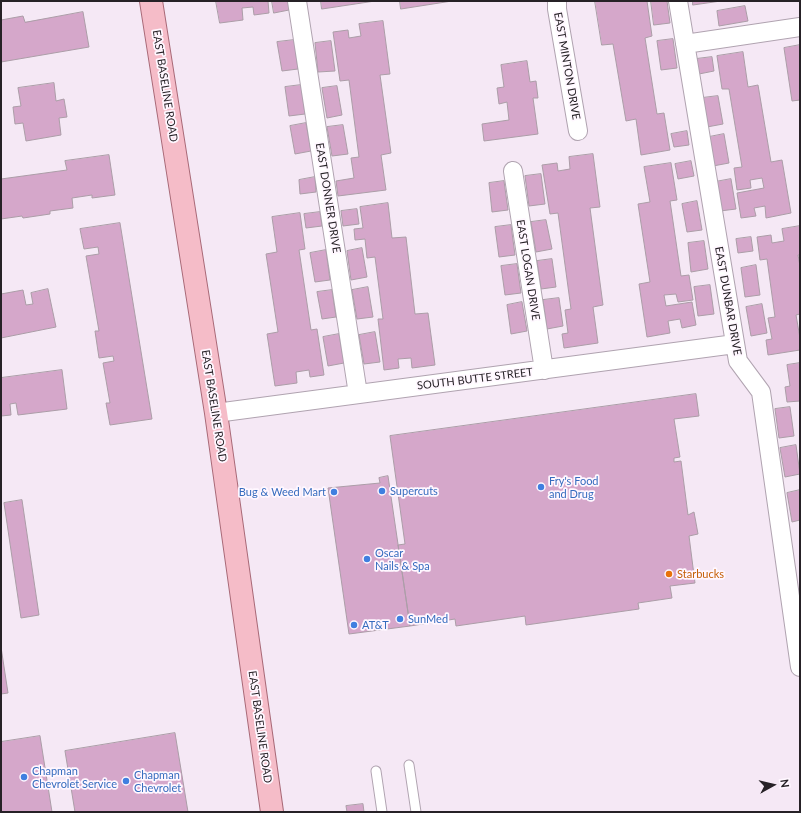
<!DOCTYPE html>
<style>
body{margin:0}
#map{position:relative;width:801px;height:813px;overflow:hidden;background:#f5e8f5;font-family:Lato,sans-serif}
canvas{display:block}
.frame{position:absolute;inset:0;border:2px solid #262126;pointer-events:none}
.north{position:absolute;left:753px;top:765px;width:40px;height:40px;-webkit-text-stroke:3px #fff7ff;paint-order:stroke;rotate:82deg;font-size:11px;font-weight:700;line-height:16px;text-align:center;color:#262126}
.north::after{content:'';display:block;margin:auto;width:14px;height:18px;background:#262126;clip-path:polygon(50% 0,100% 100%,50% 72%,0 100%)}
</style>
<div id="map">
<canvas width="801" height="813"></canvas>
<div class="frame"></div>
<div class="north">N</div>
</div>
<script>
const context = document.querySelector('canvas').getContext('2d');
context.lineJoin = 'round';
function fill(path, color) { context.fillStyle = color; context.fill(path, 'evenodd'); }
function trace(path, color, width, dash) { context.strokeStyle = color; context.lineWidth = width; context.lineCap = dash ? 'butt' : 'round'; context.setLineDash(dash || []); context.stroke(path); }
function write(font, color, halo, rows, align = 'center') {
  context.font = font + ' Lato,sans-serif'; context.lineWidth = 3.5; context.setLineDash([]); context.textBaseline = 'middle'; context.strokeStyle = halo; context.fillStyle = color; for (const [text, x, y, turn = 0] of rows) {
    context.save(); context.translate(x, y); context.rotate((+turn || 0) * Math.PI / 180); context.textAlign = isNaN(turn) ? turn : align; if (halo) context.strokeText(text, 0, 0); context.fillText(text, 0, 0); context.restore();
  }
}
const building = new Path2D(`
 M216,1h52l1,12 -15,2 -1,-8 -11,1 1,12 -23,3z
 M272,1h16l1,9 -15,3z
 M321,1h54l-53,8z
 M400,1h52l-51,8z
 M595,1h52l5,35 -7,2 12,76 7,-1 6,37 -29,5 -5,-36 -10,2 -13,-77 -11,1z
 M651,1h16l3,22 -16,2z
 M693,1h28l-28,4z
 M745,6l3,15 -29,5 -2,-15z
 M83,12l6,35 -88,15v-42l22,-4 2,6z
 M383,21l7,53 -10,1 11,78 -10,2 5,35 -48,6 -2,-15 18,-3 -3,-20 8,-1 -10,-77 -9,1 -7,-49 15,-2 1,8 12,-2 -2,-12z
 M673,39l4,29 -16,2 -4,-29z
 M294,40l4,29 -16,2 -5,-29z
 M331,41l4,30 -17,1 -3,-29z
 M800,45v55l-8,1 -8,-53z
 M743,52l5,35 10,-2 13,77 11,-2 9,53 -25,5 -1,-12 -11,2 2,8 -15,2 -4,-25 27,-5 -2,-10 -12,2 1,8 -14,2 -3,-22 8,-1 -13,-78h-7l-5,-33z
 M712,57l2,14 -15,3 -3,-15z
 M527,61l3,21 6,-1 2,17h-5l5,36 -54,7 -2,-17 27,-4 -2,-18 -8,2 -2,-16 7,-1 -3,-22z
 M54,83l2,18 8,-2 3,18 -8,1 2,17 -35,6 -3,-18 -8,1 -2,-17 8,-1 -3,-18z
 M301,85l4,29 -16,2 -4,-29z
 M337,86l5,29 -15,3 -5,-30z
 M718,96l5,28 -16,3 -5,-29z
 M306,123l5,28 -16,3 -5,-28z
 M343,125l5,29 -16,2 -5,-29z
 M687,131l2,14 -15,2 -3,-13z
 M724,134l5,29 -16,3 -4,-29z
 M593,154l7,53 -10,1 13,97 -10,2 5,36 -34,5 -2,-14 6,-1 -3,-23 6,-1 -13,-96 -8,1 -8,-49 15,-2 1,8 12,-2 -1,-12z
 M109,155l6,40 -23,3v-3l-20,3 1,10 -23,3v3l-27,4 -1,-2 -21,3v-40l66,-9 -2,-9z
 M691,161l3,15 -16,3 -3,-15z
 M671,163l6,37 -7,1 11,75 8,-1 4,25 -15,2 -2,-8 -12,1 2,11 26,-4 4,23 -14,3 -2,-9 -12,2 2,12 -23,4 -8,-53 11,-2 -12,-78 12,-2 -6,-35z
 M541,174l4,30 -16,2 -4,-30z
 M315,177l1,15 -16,2 -1,-14z
 M731,179l5,30 -16,2 -5,-29z
 M504,181l4,29 -16,2 -3,-29z
 M697,201l5,29 -15,2 -5,-28z
 M388,203l4,35 14,-1 9,77 13,-1 7,52 -23,3 -1,-10 -13,1 1,9 -15,2 -6,-51h5l-8,-62 -8,1 -2,-19 -10,1 -1,-11 9,-1 -3,-21z
 M357,209l2,15 -16,2 -2,-15z
 M320,212l2,14 -16,2 -2,-14z
 M300,213l5,36 -6,1 12,80 6,-1 7,46 -14,2 -1,-7 -13,2 1,11 -22,3 -8,-52 11,-2 -12,-78 11,-2 -5,-35z
 M546,220l6,29 -16,3 -5,-30z
 M120,223l32,196 -42,6 -4,-22h4l-7,-40 11,-2 -1,-5 -14,2 -4,-27h4l-13,-75 13,-2 -1,-7 -14,2 -4,-20z
 M511,225l4,30 -16,2 -4,-30z
 M800,226v29h-2l2,11v48l-4,1 4,23v12l-32,5 -2,-15 6,-1 -4,-21 7,-1 -8,-58 -7,1 -3,-23 14,-2 1,8 12,-2 -2,-12z
 M751,237l2,14 -15,2 -2,-14z
 M704,241l4,28 -17,3 -3,-29z
 M362,248l5,29 -16,3 -4,-29z
 M326,250l4,30 -15,2 -5,-29z
 M552,259l4,28 -15,2 -4,-28z
 M517,264l4,29 -16,2 -4,-29z
 M756,265l4,30 -15,2 -4,-29z
 M710,285l4,29 -16,2 -4,-29z
 M368,287l5,30 -16,2 -5,-29z
 M48,289l8,38 -55,11v-44l22,-4 3,15 7,-1 -2,-11z
 M332,290l4,27 -14,2 -5,-27z
 M559,298l4,28 -16,3 -4,-29z
 M522,302l5,29 -16,3 -4,-29z
 M762,304l5,29 -16,3 -5,-29z
 M375,332l5,30 -16,2 -5,-29z
 M339,334l5,29 -16,3 -5,-29z
 M800,363v38l-13,1 -2,-15 5,-1 -3,-21z
 M62,370l5,39 -49,6 -2,-12 -6,1 1,11 -10,1v-38z
 M696,394l3,22 -25,3 6,38 -6,1v4l7,-1 7,54 6,-3 4,22 -9,2 6,47 -25,3 2,12 -34,5 1,6 -113,16 -1,-9 -69,10 -1,-7 -45,7 -12,-81 7,-1 -15,-108z
 M790,407l4,29 -15,2 -4,-29z
 M796,445l4,29 -15,3 -5,-29z
 M388,476l22,150 -61,8 -21,-146 52,-5 -1,-5z
 M800,490v30l-8,2 -5,-29z
 M22,500l17,115 -18,3 -17,-115z
 M1,647l7,46 -7,1z
 M175,733l13,79h-113l-10,-61z
 M40,736l12,76h-51v-70z
 M363,804l1,8h-17l-1,-6z`);
fill(building, '#d5a7ca');
trace(building, '#ab9da7', 1);
const service = new Path2D(`
 M409,765l7,47
 M376,771l6,41`);
const minor = new Path2D(`
 M297,1l61,393
 M557,1v8l21,122
 M678,1l60,360 23,31 39,275
 M685,44l115,-17
 M513,171l31,199
 M216,413l519,-69`);
const primary = new Path2D(`
 M151,1l65,412 56,399`);
trace(service, '#b0a3b0', 11);
trace(minor, '#b0a3b0', 20);
trace(primary, '#a86977', 24);
trace(service, '#fff', 9);
trace(minor, '#fff', 18);
trace(primary, '#f5bcc8', 22);
for (const [x, y, r, color] of [
 [541,487,4,"#3f7fe0"],
 [382,491,4,"#3f7fe0"],
 [334,492,4,"#3f7fe0"],
 [367,559,4,"#3f7fe0"],
 [669,574,4,"#e8710a"],
 [400,619,4,"#3f7fe0"],
 [354,625,4,"#3f7fe0"],
 [24,777,4,"#3f7fe0"],
 [126,781,4,"#3f7fe0"]
]) { const dot = new Path2D(); dot.arc(x, y, r, 0, 2 * Math.PI); context.fillStyle = color; context.fill(dot); trace(dot, '#fff7ff', 1.5); }
write('11px', '#262126', '#fff7ff', [
 ["EAST MINTON DRIVE",567,66,80],
 ["EAST BASELINE ROAD",165,86,81],
 ["EAST DONNER DRIVE",328,198,81],
 ["EAST LOGAN DRIVE",528,270,81],
 ["EAST DUNBAR DRIVE",728,301,80],
 ["SOUTH BUTTE STREET",475,379,-7],
 ["EAST BASELINE ROAD",214,406,81],
 ["EAST BASELINE ROAD",260,727,82]
]);
write('11px', '#366cbe', '#fff7ff', [
 ["Fry's Food",549,481],
 ["and Drug",549,494],
 ["Supercuts",390,491],
 ["Bug & Weed Mart",326,492,"right"],
 ["Oscar",375,553],
 ["Nails & Spa",375,566],
 ["SunMed",408,619],
 ["AT&T",362,625],
 ["Chapman",32,771],
 ["Chevrolet Service",32,784],
 ["Chapman",134,775],
 ["Chevrolet",134,788]
], 'left');
write('11px', '#c56008', '#fff7ff', [
 ["Starbucks",677,574]
], 'left');
</script>
